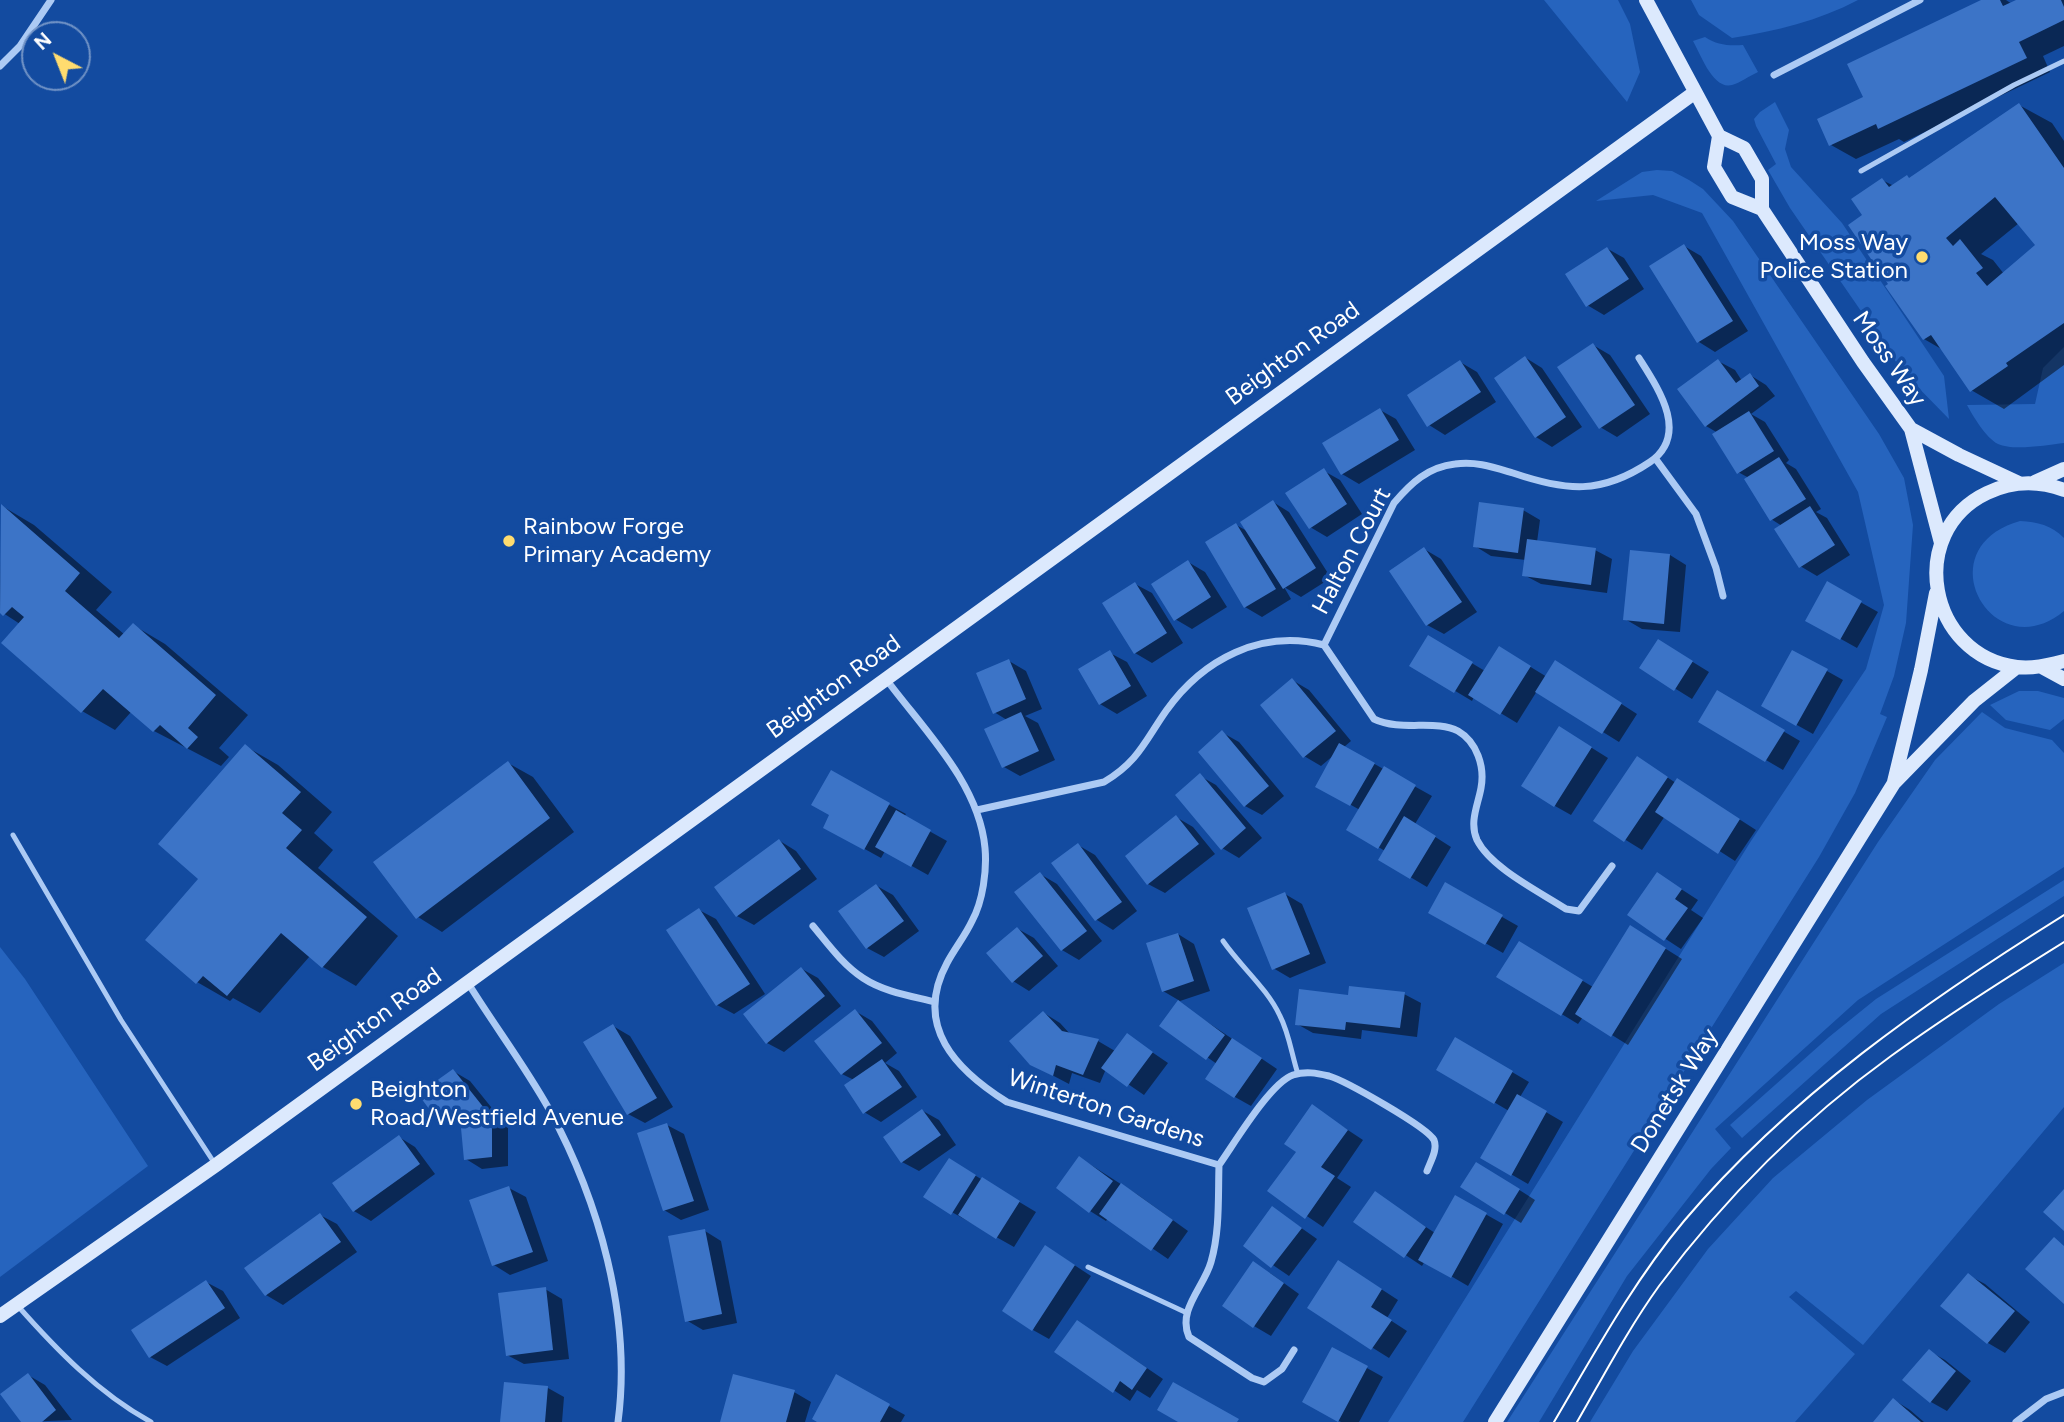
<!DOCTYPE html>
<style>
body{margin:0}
#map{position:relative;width:2064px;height:1422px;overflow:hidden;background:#134ba0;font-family:Figtree,sans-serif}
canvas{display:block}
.north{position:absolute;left:21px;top:21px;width:70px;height:70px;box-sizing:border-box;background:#134ba0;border:2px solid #7193c6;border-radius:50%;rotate:318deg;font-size:19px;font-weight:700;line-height:28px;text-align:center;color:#fff}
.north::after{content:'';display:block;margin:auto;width:24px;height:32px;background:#ffdc6f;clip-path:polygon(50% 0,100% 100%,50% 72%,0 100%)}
</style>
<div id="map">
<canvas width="2064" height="1422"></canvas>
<div class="north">N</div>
</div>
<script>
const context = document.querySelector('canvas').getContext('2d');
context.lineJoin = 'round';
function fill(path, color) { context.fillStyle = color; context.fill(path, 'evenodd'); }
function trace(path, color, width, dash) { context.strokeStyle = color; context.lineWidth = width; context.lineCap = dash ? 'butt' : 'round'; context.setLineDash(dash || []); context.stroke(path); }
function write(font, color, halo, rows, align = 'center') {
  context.font = font + ' Figtree,sans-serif'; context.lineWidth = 7; context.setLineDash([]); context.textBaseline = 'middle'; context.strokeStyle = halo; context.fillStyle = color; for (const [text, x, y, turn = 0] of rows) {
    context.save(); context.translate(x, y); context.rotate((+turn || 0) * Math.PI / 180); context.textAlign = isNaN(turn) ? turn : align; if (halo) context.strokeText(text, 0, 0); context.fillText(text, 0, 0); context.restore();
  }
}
fill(new Path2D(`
 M1544,0h74l12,24 10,48 -13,30z
 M1691,0h167c-40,21 -82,31 -126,38l-33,-23z
 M1705,37c12,8 23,9 38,8l15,27c-9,4 -18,11 -26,13 -19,5 -31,-30 -39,-44z
 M1775,102l14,28 -4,19 6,18 51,56 102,153 5,43 -46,-47 -113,-164 -22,-38 8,-6 -20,-38 -2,-7 6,-7z
 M1657,170l15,1 17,9 14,9 30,32 146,213 25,44 9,47 -7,98 -12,53 -14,38 7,3 -32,76 -36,64 -356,565h-75l363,-581 115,-172 18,-64 -26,-113 -156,-279 -49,-18 -57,6 46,-29z
 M2064,347v96c-17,2 -51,8 -66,1 -12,-6 -25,-28 -31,-39l68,-1 8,-36z
 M2020,521c18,1 31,4 44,17v73c-71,59 -140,-63 -44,-90z
 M2019,691h19l26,7v21l-14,11 -44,-10 -16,-15z
 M1982,712l23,16 47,12 12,13v114l-206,133 -143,129 16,19 -20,21 -84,107 -88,146h-32l371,-580 57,-82z
 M2064,880v16l-183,118 -139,124 -12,-13 99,-88 47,-38z
 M0,947l25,32 123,187 -148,111z
 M2064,963v144l-201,238 -67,-54 -7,6 66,57 -60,68h-205l43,-71 75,-102 65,-71 94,-78 132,-96z`), '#2664be');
fill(new Path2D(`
 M1985,0h21l6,4 8,-4h44v46l-21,10 7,16 -146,70 -5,-3 -43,20 -25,-14 34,-47z
 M2019,105l33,18 12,18v224l-60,44 -33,-19 -28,-40 -19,-11 -33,-54 -27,-70 18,-35 12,6 16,-7zM2019,223l19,22 -34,29 -11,-14 -12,-6z
 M1684,246l17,10 47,75 -33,21 -16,-10 -47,-75z
 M1608,249l16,9 20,31 -40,26 -17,-10z
 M1593,345l17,10 40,59 -33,23 -17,-10z
 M1526,358l16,10 40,59 -30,20 -16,-10z
 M1718,361l17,9 7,11 8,-6 16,10 9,11 -24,18 14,8 24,38 -3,3 10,6 25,40 -5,3 11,6 23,37 -33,21 -17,-10 -18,-40 -11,-7 -22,-41 -11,-6 -20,-39 -12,-7z
 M1460,362l17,10 19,30 -51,33 -16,-10z
 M1380,410l16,9 19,31 -56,34 -17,-10z
 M1324,471l16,9 22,34 -35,23 -17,-10z
 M1273,502l16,10 42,66 -30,19 -17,-10 7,12 -29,18 -17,-10 -9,-82 13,7z
 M2,506l32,19 78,67 -16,18 29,25 8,-10 32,19 83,71 -29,33 10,9 -8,9 -67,-35 -23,-19 -16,18 -33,-19 -62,-87 -20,-13z
 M1523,510l17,10 -3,22 58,8 17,9 -5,34 -66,-9 -17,-9 2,-15 -35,-4 -16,-10z
 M1424,549l17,10 36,53 -33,22 -17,-9z
 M1670,555l16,10 -6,67 -38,-3 -17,-10z
 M1188,562l17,10 22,35 -35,22 -17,-10z
 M1135,584l17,9 31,50 -31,20 -17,-10z
 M1828,584l50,28 -21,36 -50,-28z
 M1428,637l57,34 31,-13 31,19 25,-5 65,42 -18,28 -82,-51 -20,32 -43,-26 -2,4 -60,-36z
 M1675,651l34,21 -17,27 -50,-31z
 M1793,652l50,28 -30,54 -50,-28z
 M1110,653l17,9 20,34 -30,18 -17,-10z
 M1009,661l17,10 16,38 -17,7 13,7 17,37 -35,16 -16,-9 3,-47 -13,-8z
 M1292,680l17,10 42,51 -7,6 88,49 -17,28 36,23 -24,40 -47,-28 5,-8 -37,-22 12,-19 -43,-24 17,-31 -13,11 -17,-10z
 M1718,693l82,48 -17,29 -82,-48z
 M1223,733l16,9 45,54 -22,19 -17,-9z
 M1576,738l32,20 -37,57 -16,-9z
 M245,746l33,19 54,47 -18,21 19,17 -15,18 80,68 -42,50 -33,-19 -13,-11 -50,57 -27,-15 -3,3 -33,-19 3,-103z
 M508,763l25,14 41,55 -132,100 -24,-15z
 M1653,768l23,15 18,7 62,40 -21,31 -70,-45 -23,34 -47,-29z
 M831,773l75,41 -2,3 43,24 -19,34 -43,-24 -4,7 -56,-31 6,-12z
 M1200,776l16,9 46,53 -23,20 -17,-10z
 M1176,817l17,10 22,27 -50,39 -17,-9z
 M780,841l16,10 21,28 -63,46 -17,-9z
 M1078,845l17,10 42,56 -24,19 -16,-10 -43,-56z
 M1040,874l17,10 45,57 -23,19 -17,-10 -46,-58z
 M1658,874l40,26 -7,10 12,8 -22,31 -52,-34z
 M1446,885l72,41 -15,27 -73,-41z
 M877,886l16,9 26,36 -35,26 -17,-9z
 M1285,894l17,10 24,59 -36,15 -17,-10z
 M699,910l17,9 49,75 -31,20 -17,-9z
 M1018,929l16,9 24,28 -29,25 -16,-10z
 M1178,934l16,10 16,47 -30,10 -17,-10z
 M1647,937l35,22 -54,86 -45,-28 -5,7 -79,-48 20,-33 74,44z
 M802,969l16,9 23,28 -57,46 -17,-9z
 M1404,994l17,9 -4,34 -55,-7 -1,9 -48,-6 -16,-9 53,-27z
 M1179,1003l98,66 -26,37 -16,-9 -18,-33 -55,-38z
 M855,1011l17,10 25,32 -12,10 14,8 18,26 -36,25 -17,-10 -10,-32 -12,-6z
 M1044,1013l16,10 11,12 27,6 17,10 12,-16 41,28 -24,32 -38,-26 -6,14 -28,-10 -3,11 -38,-20z
 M613,1026l17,10 43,71 -28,16 -17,-9z
 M1456,1039l73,43 -9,15 43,25 -35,62 -45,-26 26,-47 -71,-42z
 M453,1071l17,10 38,47v38l-26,3 -16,-10 -3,-32 -5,-5 -6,3 -16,-9z
 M1313,1107l50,33 -26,38 14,9 -28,40 -53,-36 28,-40z
 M923,1111l16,9 17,25 -37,26 -17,-9z
 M667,1125l17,9 25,76 -28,10 -17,-10z
 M399,1137l16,10 20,27 -64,47 -17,-10z
 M1080,1158l58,37 50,36 -20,28 -60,-41 -2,3 -16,-10z
 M966,1170l70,42 -22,35 -89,-50z
 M1493,1173l42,27 -14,23 -16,-10z
 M509,1188l17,9 22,64 -38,14 -16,-10z
 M1376,1194l59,39 20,-36 48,27 -35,62 -43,-25 -3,5 -66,-44z
 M1273,1208l44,31 -28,37 -44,-30z
 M320,1215l17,9 20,28 -74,53 -17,-10z
 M705,1231l16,10 16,82 -34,7 -17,-10z
 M1062,1257l29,19 -42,63 -16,-9z
 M1355,1272l43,28 -11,18 20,13 -18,27 -80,-50z
 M1270,1273l29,21 -28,42 -17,-10z
 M1968,1275l17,9 45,38 -25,31 -17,-10 -45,-37z
 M206,1282l17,9 17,27 -73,48 -17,-9z
 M545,1289l17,10 7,60 -45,5 -17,-9z
 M1094,1332l69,47 -13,19 -13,-8 -7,11 -73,-49z
 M1333,1349l50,28 -24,45h-18l-37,-20z
 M1929,1351l16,9 26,21 -24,30 -16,-9z
 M28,1375l17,10 27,35 -48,2z
 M837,1377l68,38 -4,7h-81z
 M548,1388l16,9 -2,25h-60z
 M794,1392l17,10 -6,20h-83z
 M1894,1400l16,10 14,12h-49z`), '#0007');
fill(new Path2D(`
 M1981,0h19l3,6 13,-6h45l3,7v13l-45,22 8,16 -149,71 -2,-5 -47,22 -12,-27 46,-22 -16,-33z
 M2019,103l45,65v155l-58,40 2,3 -38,26 -39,-57 -8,5 -38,-54 3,-2 -40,-59 14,-10 -11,-16 31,-21 7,9 18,-12 2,3zM1995,197l40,48 -48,41 -11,-13 7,-5 -23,-29 -7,7 -7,-8z
 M1684,244l49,77 -36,22 -48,-77z
 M1607,247l22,32 -43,28 -21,-33z
 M1593,343l42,62 -36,24 -42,-62z
 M1525,356l41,61 -31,21 -41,-60z
 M1718,359l18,24 14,-10 9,13 -54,41 -28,-38z
 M1460,360l21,32 -54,35 -20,-32z
 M1380,408l19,32 -58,35 -19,-32z
 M1749,411l25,40 -37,23 -25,-40z
 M1779,457l27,42 -36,22 -26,-42z
 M1324,468l23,36 -38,25 -24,-36z
 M1273,500l43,68 -33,21 -43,-67z
 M1479,502l45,6 -6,45 -45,-6z
 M1,504l79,69 -15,18 54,47 14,-15 83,72 -28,33 10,9 -11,12 -27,-24 -7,7 -50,-43 -22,24 -80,-70 23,-26 -12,-10 -9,9 -3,-3z
 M1810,506l25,39 -36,23 -25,-39z
 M1236,523l40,66 -32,19 -39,-66z
 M1527,539l69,9 -5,37 -69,-9z
 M1424,547l38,55 -36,24 -37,-55z
 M1630,550l40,4 -6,70 -41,-4z
 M1188,560l23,37 -37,24 -23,-37z
 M1827,581l35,20 -22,39 -35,-19z
 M1135,582l32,51 -33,21 -32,-51z
 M1428,635l45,27 -19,31 -45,-27z
 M1658,639l35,22 -19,30 -35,-23z
 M1499,646l32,20 -31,49 -32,-20z
 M1110,650l21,36 -32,19 -21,-36z
 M1792,650l36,19 -32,57 -35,-20z
 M1009,659l17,40 -33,15 -17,-41z
 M1555,660l67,43 -20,31 -67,-42z
 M1292,678l44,53 -33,27 -43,-53z
 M1717,690l68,40 -20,32 -67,-40z
 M1021,712l18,39 -37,17 -18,-39z
 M1559,726l33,21 -38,60 -33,-21z
 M1222,730l47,56 -25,21 -46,-55z
 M1339,743l36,20 -25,43 -35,-19z
 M245,744l56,48 -19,21 20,17 -16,18 81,69 -45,51 -41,-35 -54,63 -24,-20 -7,8 -51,-44 53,-61 -40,-35z
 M1637,756l31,21 -44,65 -31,-21z
 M508,761l42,57 -134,101 -43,-57z
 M1384,766l32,19 -38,64 -32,-19z
 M831,770l59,33 -26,47 -41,-22 6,-13 -18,-10z
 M1200,773l46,55 -25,22 -46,-55z
 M1677,778l63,41 -22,35 -63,-42z
 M896,810l35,20 -20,37 -36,-20z
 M1176,815l23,29 -52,41 -22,-29z
 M1404,816l32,20 -26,43 -32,-19z
 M779,839l22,30 -65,48 -22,-30z
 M1078,843l44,59 -27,19 -44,-58z
 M1040,872l47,59 -26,20 -47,-59z
 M1657,872l25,17 -7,10 13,9 -24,33 -37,-26z
 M1445,882l58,33 -18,30 -57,-32z
 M876,884l28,37 -38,28 -28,-38z
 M1285,892l25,62 -38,16 -25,-62z
 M699,908l51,76 -34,22 -50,-76z
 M1630,925l36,23 -55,89 -36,-23z
 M1017,927l26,29 -31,27 -26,-30z
 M1178,933l16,48 -32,11 -16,-49z
 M1519,941l64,39 -22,36 -65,-39z
 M801,967l24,29 -59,48 -23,-30z
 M1349,986l56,6 -5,36 -54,-6 -1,8 -50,-5 4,-36 49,6z
 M1178,1000l47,35 -19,25 -47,-34z
 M855,1009l27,34 -41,32 -27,-34z
 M1043,1011l19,20 37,8 -16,36 -27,-10 -3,11 -23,-11 -21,-24z
 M613,1024l44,74 -30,17 -44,-73z
 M1127,1033l26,19 -26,35 -26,-19z
 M1455,1037l58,34 -19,33 -58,-34z
 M1232,1038l30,20 -28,40 -29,-19z
 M882,1059l20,28 -39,27 -19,-29z
 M453,1069l39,49v39l-28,3 -3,-32 -15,-17 -11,6 -17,-23z
 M1517,1094l30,17 -36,65 -31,-18z
 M1312,1104l36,26 -27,37 14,9 -30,43 -38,-28 29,-39 -12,-8z
 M922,1109l19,26 -40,28 -18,-26z
 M667,1123l27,78 -31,10 -26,-78z
 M399,1135l21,29 -67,48 -21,-29z
 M1079,1156l34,25 -24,32 -33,-25z
 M949,1158l27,17 -25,40 -28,-18z
 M1476,1162l44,27 -16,26 -44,-28z
 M982,1177l38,24 -24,38 -38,-24z
 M1121,1183l52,37 -22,31 -52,-37z
 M509,1186l24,66 -41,14 -23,-66z
 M2064,1189v42l-21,-19z
 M1375,1191l51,36 -22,31 -51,-36z
 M1455,1195l32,18 -36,65 -33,-18z
 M1272,1206l30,22 -31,40 -28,-22z
 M320,1213l21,29 -76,54 -21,-28z
 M705,1229l17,85 -37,8 -17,-86z
 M2054,1237l10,9v58l-39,-35z
 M1045,1245l30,20 -43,66 -30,-20z
 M1338,1260l44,29 -11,18 21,13 -21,30 -64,-42z
 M1253,1261l31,22 -31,45 -31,-22z
 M1968,1273l47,38 -28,33 -47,-38z
 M206,1280l19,28 -76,50 -18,-28z
 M546,1287l7,63 -47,6 -8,-63z
 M1077,1320l70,48 -15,22 -12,-9 -7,12 -59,-41z
 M1332,1347l36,19 -30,56 -36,-20z
 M1929,1349l27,22 -26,32 -28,-23z
 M28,1373l28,37 -14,12h-21l-21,-28z
 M733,1374l62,16 -9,32h-66z
 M836,1374l54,30 -10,18h-63l-5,-3z
 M504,1382l44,4 -3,36h-45z
 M1173,1382l66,37 -2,3h-59l-21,-12z
 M1893,1398l28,24h-48z`), '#3c74c7');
trace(new Path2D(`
 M1861,171l153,-86 50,-24
 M13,835l108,185 94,144
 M1223,941c18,26 44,47 57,75 9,17 12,40 18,58
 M1088,1267l99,46
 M17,1305c39,44 81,88 134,117`), '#accaf4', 5);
trace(new Path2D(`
 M0,66l20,-20 31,-46
 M1774,75l146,-75
 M1655,458l41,56 20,54 7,28
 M1324,645l70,-142c17,-20 34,-36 61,-39 21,-3 38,3 58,9 53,18 88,22 137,-11 40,-28 8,-74 -11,-104
 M886,679c37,50 93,104 99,169 2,22 -2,53 -13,73 -7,15 -17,27 -25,42 -34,63 9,107 60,139l212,63c15,-21 51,-82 74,-90 13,-4 23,-2 36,1 17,5 98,51 105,64 4,10 -4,22 -7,31
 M977,810l127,-28c34,-20 41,-41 62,-71 37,-52 95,-82 158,-66l50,74c27,13 62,0 84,12 19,11 27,36 23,57 -3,17 -12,34 -4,52 14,28 63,52 89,69l13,2 33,-45
 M813,926c15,18 30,39 50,52 21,14 48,18 72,24
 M468,983c26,42 57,83 81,126 50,92 83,207 69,313
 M1219,1165c-1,33 1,66 -8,97 -7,25 -34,48 -22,75l63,41 12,4 18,-13 12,-19
 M2016,1422l30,-23 18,-7`), '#accaf4', 7);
trace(new Path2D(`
 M1646,0l73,136 25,12 18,31v30l101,153 48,67 30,114
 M1719,136l-5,31 18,30 30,12
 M1911,429l48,26 60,28
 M2035,482l29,-13
 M2064,490c-27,-10 -52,-9 -77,3 -82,39 -59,163 30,174 16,2 31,-2 47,-6
 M2042,667l22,12
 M1894,782l27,-112 15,-77
 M0,1316l216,-151 1478,-1072
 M1495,1422l399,-639 80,-82 43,-34`), '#dce9fd', 14);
trace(new Path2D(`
 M1554,1422c40,-68 79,-140 130,-201 106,-125 242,-220 380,-306
 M1577,1422c26,-45 51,-93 82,-136 65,-87 145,-167 232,-230 56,-41 115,-78 173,-114`), '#fff', 2);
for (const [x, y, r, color] of [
 [1922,257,7,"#ffdc6f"],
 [509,541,7,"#ffdc6f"],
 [356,1104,7,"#ffdc6f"]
]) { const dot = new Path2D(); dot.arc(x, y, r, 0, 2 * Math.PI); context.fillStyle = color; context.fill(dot); trace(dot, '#134ba0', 2.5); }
write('24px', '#fff', '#134ba0', [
 ["Moss Way",1908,243,"right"],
 ["Police Station",1908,271,"right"],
 ["Rainbow Forge",523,527],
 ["Primary Academy",523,555],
 ["Beighton",370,1090],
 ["Road/Westfield Avenue",370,1118]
], 'left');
write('24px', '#fff', '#134ba0', [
 ["Beighton Road",1293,354,-36],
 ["Moss Way",1889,359,55],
 ["Halton Court",1352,551,-62],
 ["Beighton Road",834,687,-36],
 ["Beighton Road",375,1020,-36],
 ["Donetsk Way",1675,1091,-58],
 ["Winterton Gardens",1106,1109,18]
]);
</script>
